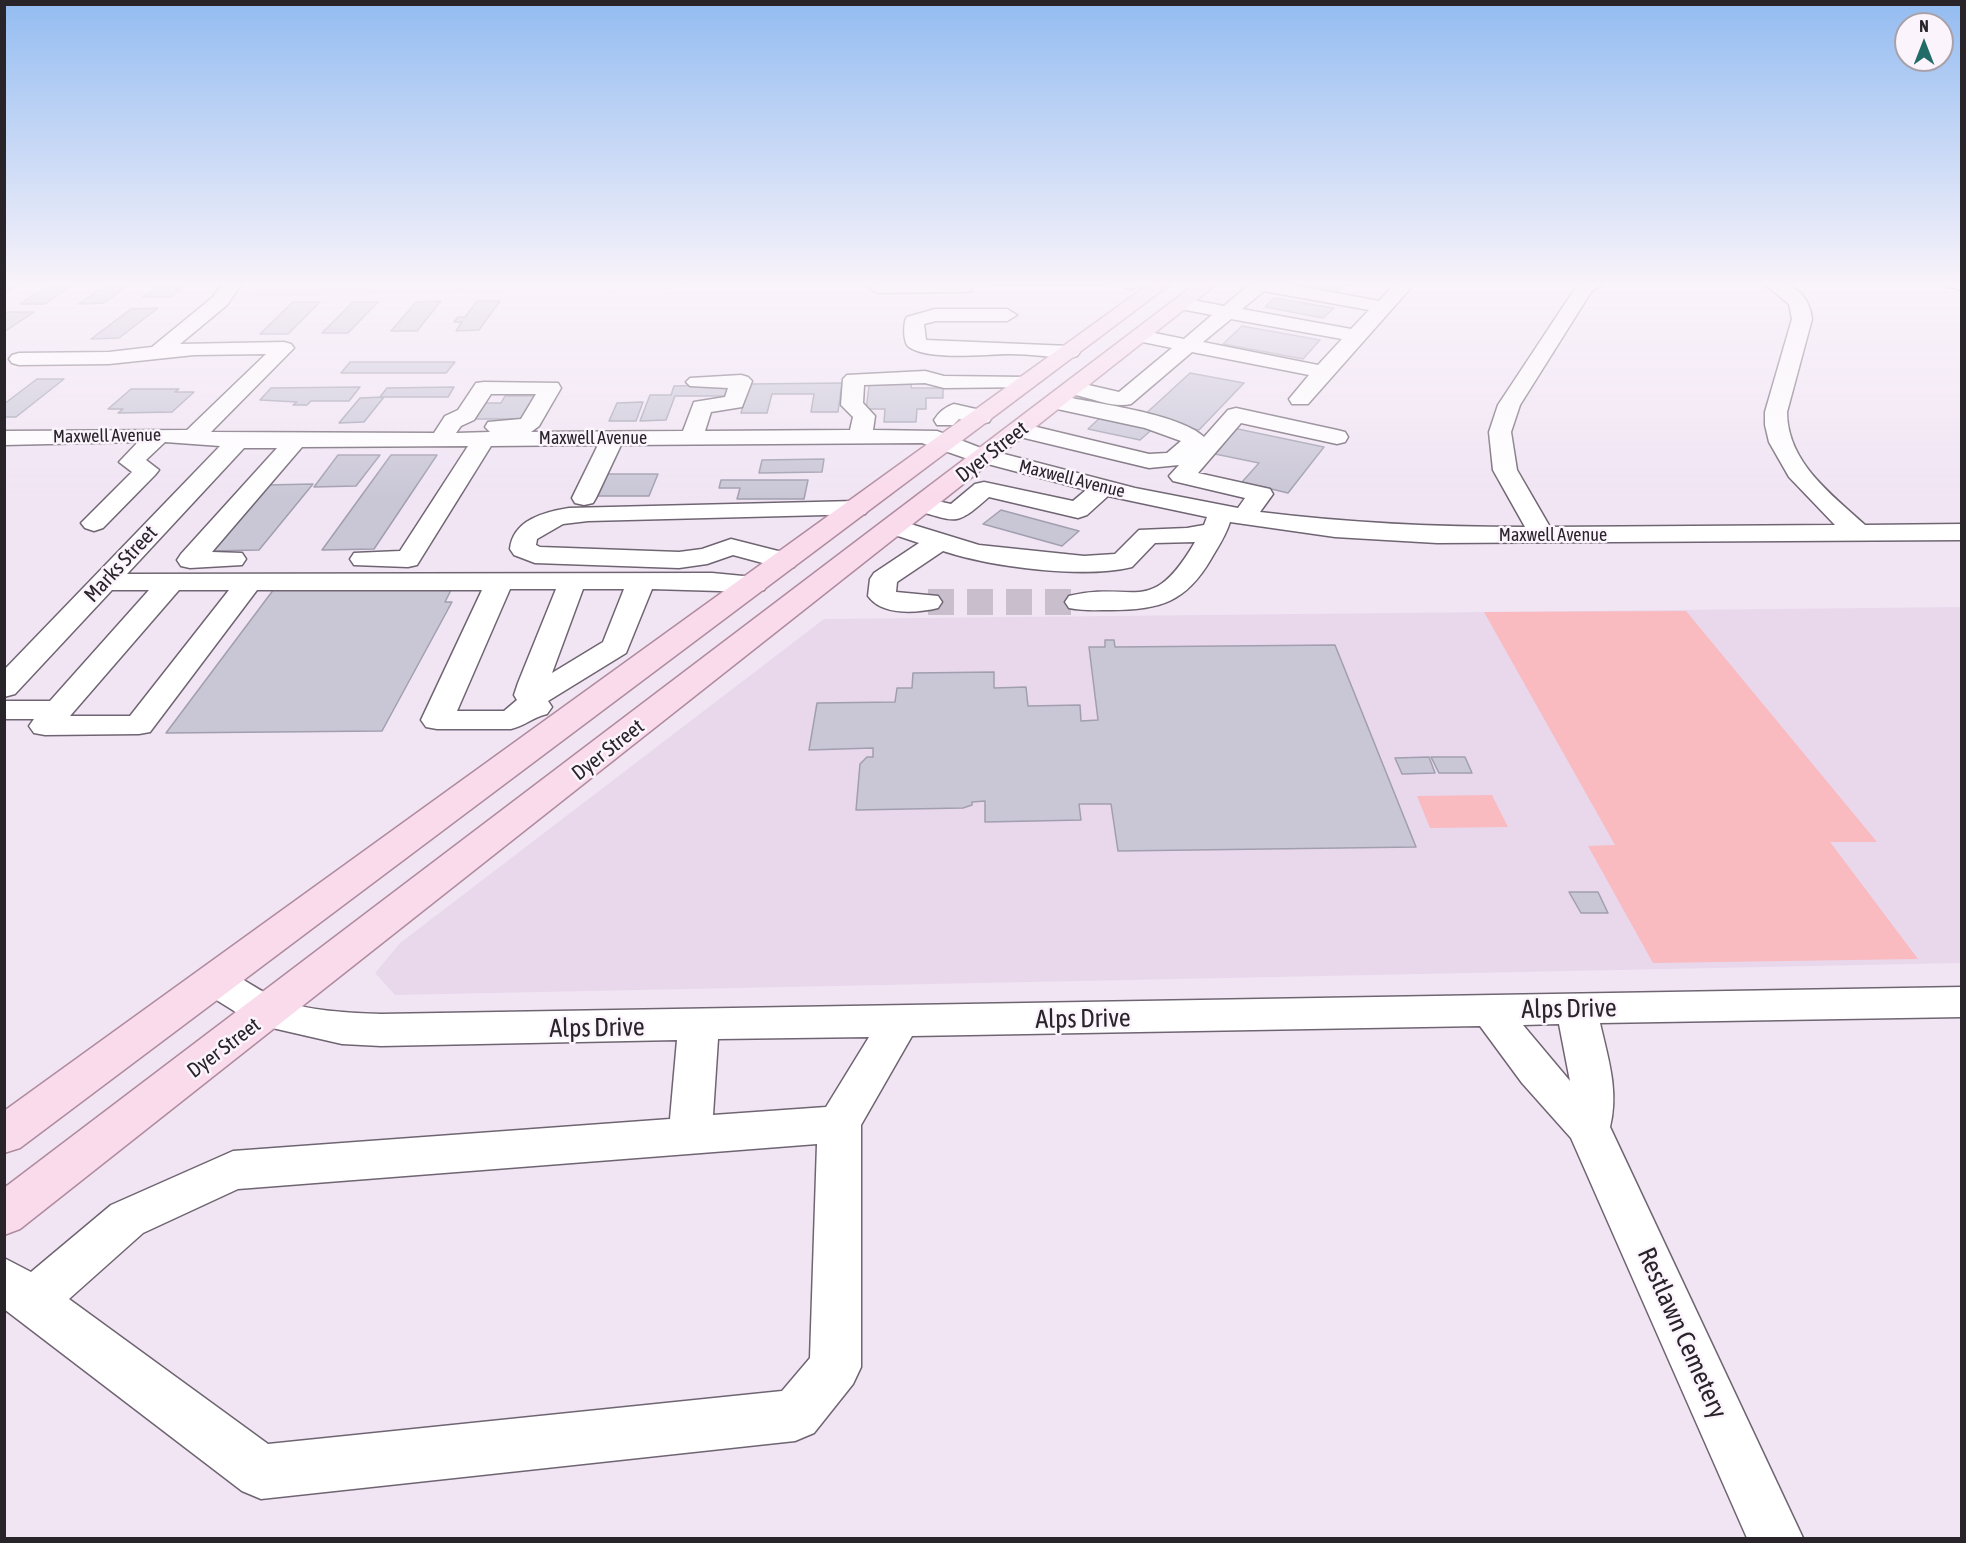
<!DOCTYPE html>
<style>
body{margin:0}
#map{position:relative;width:1966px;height:1543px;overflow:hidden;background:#f1e5f4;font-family:"Asap Condensed",sans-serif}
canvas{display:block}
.frame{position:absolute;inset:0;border:6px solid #29242a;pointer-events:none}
.north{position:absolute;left:1894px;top:12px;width:60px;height:60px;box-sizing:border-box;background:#fcf4fd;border:2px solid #a8a1a9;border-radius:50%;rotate:0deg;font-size:16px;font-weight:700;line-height:24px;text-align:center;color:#29242a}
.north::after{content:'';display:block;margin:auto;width:21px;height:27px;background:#226c67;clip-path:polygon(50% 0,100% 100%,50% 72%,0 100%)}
</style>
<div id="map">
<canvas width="1966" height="1543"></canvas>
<div class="frame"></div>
<div class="north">N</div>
</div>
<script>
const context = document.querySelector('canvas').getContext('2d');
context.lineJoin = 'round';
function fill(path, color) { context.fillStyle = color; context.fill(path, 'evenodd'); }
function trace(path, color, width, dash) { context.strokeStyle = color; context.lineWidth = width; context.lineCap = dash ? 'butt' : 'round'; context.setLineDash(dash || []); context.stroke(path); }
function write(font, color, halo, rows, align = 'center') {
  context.font = font + ' "Asap Condensed",sans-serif'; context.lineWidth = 5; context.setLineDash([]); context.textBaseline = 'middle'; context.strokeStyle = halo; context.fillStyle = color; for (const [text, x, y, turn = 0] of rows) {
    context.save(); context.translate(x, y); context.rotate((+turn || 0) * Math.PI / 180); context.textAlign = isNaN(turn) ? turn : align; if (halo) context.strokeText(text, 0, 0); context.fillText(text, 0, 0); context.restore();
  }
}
fill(new Path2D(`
 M266,282h431l-33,8 -415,7z
 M1961,607v356l-1566,32 -20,-22 25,-30 424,-324z`), '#e9d8ec');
fill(new Path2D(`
 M1686,611l191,231h-47l88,117 -265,4 -65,-117 27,-1 -131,-233z
 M1492,795l16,32 -78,1 -13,-32z`), '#f9bac0');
const building = new Path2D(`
 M4,282h19l-19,12z
 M53,282h24l-32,22h-25z
 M109,282h24l-29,21 -25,1z
 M162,282h27l-18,15h-28z
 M994,282h114l1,3h-115z
 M1291,282h69l-4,5 -12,-2 -10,11 -49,-8z
 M1274,298l60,10 -11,10 -58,-11z
 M441,301l-24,30h-26l25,-29z
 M477,301h23l-21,29 -23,1 6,-9h-8l4,-5h7z
 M293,302h27l-32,32h-28z
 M353,302h25l-30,31h-26z
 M158,308l-39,30 -28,1 40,-30z
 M8,312h26l-30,20v-18z
 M1242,326l78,14 -17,19 -80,-15z
 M350,362h105l-9,11h-105z
 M1190,373l54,10 -45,47 -58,-12z
 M37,379h27l-48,38h-12v-13z
 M870,379h42l-1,9h32v10h-17v11h-9l-1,13h-32l1,-13h-19z
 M842,383l-4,29h-27l3,-18h-42l-5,19h-26l8,-29z
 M734,385l-3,11h-56l-9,24 -26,1 10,-26h21l3,-9z
 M360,387l-11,14h-38l-4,4h-14l4,-3 -37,-2 11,-12z
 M454,387l-6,10h-68l7,-9z
 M131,389h48l-4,3h19l-22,20 -54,1 5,-4h-15z
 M505,396h33l-13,23h-51l11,-16h16z
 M384,397l-20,25 -25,1 21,-25z
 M643,402l-7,19h-27l8,-18z
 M1104,414l52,12 -16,14 -52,-11z
 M1233,428l91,19 -36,46 -46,-11 17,-19 -49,-10z
 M338,455h42l-24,31 -42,1z
 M391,455h46l-63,94 -52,1z
 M824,459l-2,13 -63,1 3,-13z
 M604,474h54l-9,22h-55z
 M721,480h87l-4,19h-67l3,-11h-21z
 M313,484l-54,66 -51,1 58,-66z
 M1001,510l78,21 -17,15 -79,-22z
 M452,588l-7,14h7l-70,129 -216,2 108,-144z
 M1105,640h9l1,7 220,-2 81,202 -298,4 -7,-47h-32l2,16 -96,2v-21l-13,1v3l-9,3 -107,2 4,-46 7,-7h6v-9l-64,2 8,-47 78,-1 2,-14h15l1,-15 81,-1v16l32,-1 2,19 52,-1 1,16 17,-1 -9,-73h16z
 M1429,757l6,16 -33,1 -7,-16z
 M1431,757h34l7,16h-33z
 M1569,892h29l10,21h-27z`);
fill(building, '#c9c6d6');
trace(building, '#a19faf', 1.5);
trace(new Path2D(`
 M928,602h151`), '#c9becc', 26, [26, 13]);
const minor = new Path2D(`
 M224,282h19l-16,23 -47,39 104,-2 7,2 3,4 -83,84 223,1 11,-17 13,-6 18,-27 8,-1 74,1 3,5 -22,38 -8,6 152,-1 11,-29 31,-5 3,-9 -38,-2 -4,-4 4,-4 51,-3 7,2 4,4 -10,26 -31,5 -6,19 145,-1 3,-13 -12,-12 2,-26 4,-4 78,-4 19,5 82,1 7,2 4,4 -4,4 -89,1 -19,-5 -61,2 -1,18 12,13 -2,14 64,1 44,17 154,40 103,20 7,-10 -72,-17 -4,-5 10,-11 -30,3 -137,-33 -3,-5 3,-5 8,-2 129,31 18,-1 14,-12 -36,-13 -97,-21 -3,-5 3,-5 8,-2c36,8 123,18 148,42l24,-27 8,-2 101,22 8,2 3,5 -3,5 -8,2 -96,-21 -43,50 72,16 3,5 -13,18c89,11 176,15 265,15l-32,-57 -4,-38 9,-27 80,-121 26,-2 -13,10 -71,113 -9,27 6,38 33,57 285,-2 -46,-48 -20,-35 -4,-17v-13l27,-93 -3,-15 -27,-22c27,0 46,7 50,37l-25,93c0,50 44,82 78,113l97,-1v16l-525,3 -102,-6 -105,-15c-4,13 -12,25 -19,37 -25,43 -51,51 -100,51 -14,0 -28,1 -42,-2l-4,-6 4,-6c66,-16 81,23 126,-54l-40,1 -23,24c-49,12 -140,0 -189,-16l-46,31 -1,10 42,4 4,6 -4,6c-21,5 -56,8 -70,-12l2,-17 4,-6 45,-30 -33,-11 -4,-5 4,-5 9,-3 9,3 75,23 105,11 31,-2 24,-24 48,-2 17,-3 3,-8 -99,-21 -21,19 -9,3 -89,-21c-35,31 -32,24 -75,13l-3,-5 3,-5 9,-2 28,6 24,-20 9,-2 89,19 13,-11 -121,-32 -43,-15 -301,2 -25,53 -3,5 -9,2 -9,-2 -3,-5 26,-53 -107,1 -74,119 -9,2 -54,-2 -4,-6 4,-6 46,-2 68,-105 -166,1 -90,105 30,1 4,6 -4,6 -52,3 -9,-2 -4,-6 4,-6 96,-106h-33l-117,126 585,-1 52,5 4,6 -4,6 -10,2 -102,-3 -26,64 -78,48 4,6 -5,7c-14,3 -22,12 -36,15h-74l-11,-2 -5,-7 61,-130h-225l-107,142 -11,2 -94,1 -11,-2 -5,-7 5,-7h-30v-18h46l99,-111h-37l-97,104 -11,3v-27l216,-224 -55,-4 -19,18 13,10 -4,5 -52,53 -9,3 -9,-3 -4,-5 51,-51 -13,-10 19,-20 -134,3v-14l183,-1 79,-76 -72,1 -85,9 -90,1 -7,-2 -3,-4 3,-4 7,-2 90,-1 43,-5 61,-50zM491,394h45l-15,25 -33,3 -3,5 5,5 -34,1 5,-7 13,-6zM510,589h46l-38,94 -4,12 3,5 -13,11h-47zM583,589h41l-21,53 -51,31zM179,590h50l-99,126h-60z
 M974,282l-3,9 -6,1 -87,1 -9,-5 9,-5z
 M1122,282h18l1,2 -9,5 -6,-1z
 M1252,282h25l102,19 17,-19 19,1 -107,121h-16l-3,-5 20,-24 -117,-23 -61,52c-17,4 -38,-5 -55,-9l-3,-5 3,-5 8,-1 35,8 53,-44 -39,-8 -3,-4 3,-4 7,-2 44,9 28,-24 -37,-7 -2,-4 2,-4 7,-2 42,8zM1264,291l105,19 -18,19 -109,-20zM1231,319l111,20 -24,26 -115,-23z
 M1942,282h20v8l-17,-4z
 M935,309h72l10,6 -10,6h-71l-12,3 2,16 144,6 7,2 3,4 -3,4 -7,2c-20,-1 -40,-4 -60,-4 -24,0 -81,7 -101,-7 -6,-4 -6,-25 -2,-30z
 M954,404l35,8 3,5 -3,5 -8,2 -22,-5 -6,6h-16l-3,-5c5,-8 11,-13 20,-16z
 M856,501l9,3 4,5 -4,5 -277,7 -25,3 -26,15 -1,6 4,2 139,5 23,-3 29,-10 63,16 4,6 -4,6 -9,2 -52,-14 -26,9 -28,4 -144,-5 -21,-8 -4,-6c3,-29 34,-37 59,-41z
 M216,967c23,7 40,23 62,32 27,12 74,14 103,15l1581,-27v30l-362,6c8,35 19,68 10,104l193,411h-56l-176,-400 -49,-55 -42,-57 -568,10 -51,89v242l-8,17 -39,49 -19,8 -534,58 -19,-8 -238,-182v-51l27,14 80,-67 122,-54 437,-32 7,-79 -296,6 -39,-2 -87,-20 -53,-33 -6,-10 6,-10zM1559,1024l11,57 -47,-56zM869,1037l-43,70 -113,8 5,-76zM817,1144l-7,214 -28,33 -514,53 -199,-145 74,-66 95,-44z`);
const major = new Path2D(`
 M1152,282h21l-1153,866 -16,5v-42z
 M1198,282h21l-1199,947 -16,6v-47z`);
trace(minor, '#6f6572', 3);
trace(major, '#af8b9f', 3);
fill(minor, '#fff');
fill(major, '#fadbeb');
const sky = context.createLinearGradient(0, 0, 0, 498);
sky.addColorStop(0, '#93bcf1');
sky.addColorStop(0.57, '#f9f3fa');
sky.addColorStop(1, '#f9f3fa00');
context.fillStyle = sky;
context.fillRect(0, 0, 1966, 498);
write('18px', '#29242a', '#fcf4fd', [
 ["Maxwell Avenue",107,436,-1],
 ["Maxwell Avenue",593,438],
 ["Maxwell Avenue",1072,479,14],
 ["Maxwell Avenue",1553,535]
]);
write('21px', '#29242a', '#fcf4fd', [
 ["Dyer Street",992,452,-38],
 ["Marks Street",121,564,-47],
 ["Dyer Street",608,750,-38],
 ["Dyer Street",224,1048,-37]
]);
write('26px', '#29242a', '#fcf4fd', [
 ["Alps Drive",1569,1009,-1],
 ["Alps Drive",1083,1019,-1],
 ["Alps Drive",597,1028,-1],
 ["Restlawn Cemetery",1682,1333,66]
]);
</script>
